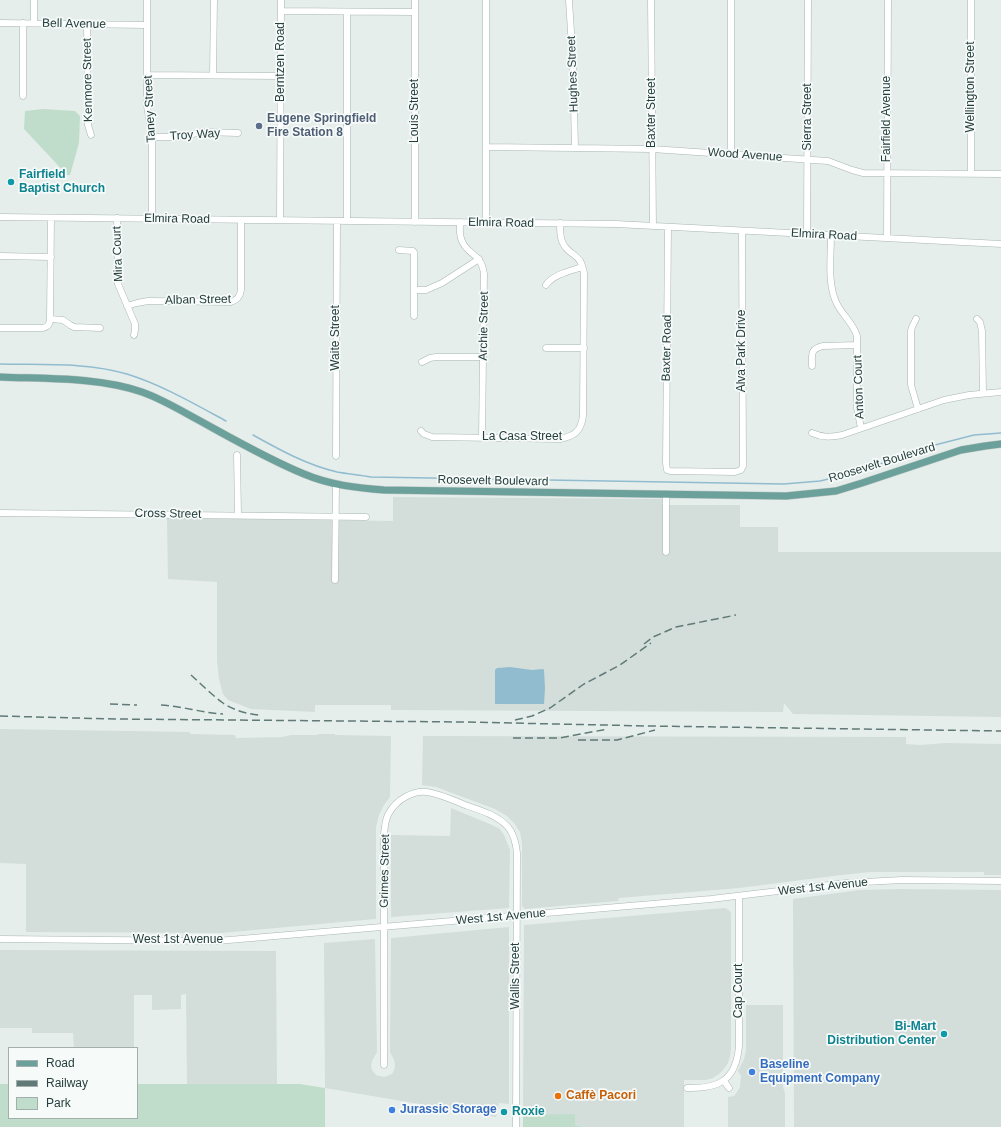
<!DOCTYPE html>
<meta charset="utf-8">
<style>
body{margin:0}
#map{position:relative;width:1001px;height:1127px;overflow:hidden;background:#e5eeeb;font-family:Helvetica,sans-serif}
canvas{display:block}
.legend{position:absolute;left:8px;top:1047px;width:130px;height:72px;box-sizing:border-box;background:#f6faf9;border:1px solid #a2afad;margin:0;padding:5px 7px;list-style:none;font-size:12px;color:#253f3c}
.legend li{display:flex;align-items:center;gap:8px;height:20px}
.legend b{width:20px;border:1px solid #a2afad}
</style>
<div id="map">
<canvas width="1001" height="1127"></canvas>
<ul class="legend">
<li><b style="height:5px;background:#6ca19b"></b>Road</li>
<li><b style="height:5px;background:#607a77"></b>Railway</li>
<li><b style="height:11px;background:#c0ddcc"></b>Park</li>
</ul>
</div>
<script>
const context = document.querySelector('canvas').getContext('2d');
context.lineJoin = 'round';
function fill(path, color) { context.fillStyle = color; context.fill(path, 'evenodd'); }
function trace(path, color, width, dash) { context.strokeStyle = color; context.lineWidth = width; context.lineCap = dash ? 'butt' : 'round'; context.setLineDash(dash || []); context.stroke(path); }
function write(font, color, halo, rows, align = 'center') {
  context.font = font + ' Helvetica,sans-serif'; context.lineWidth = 3.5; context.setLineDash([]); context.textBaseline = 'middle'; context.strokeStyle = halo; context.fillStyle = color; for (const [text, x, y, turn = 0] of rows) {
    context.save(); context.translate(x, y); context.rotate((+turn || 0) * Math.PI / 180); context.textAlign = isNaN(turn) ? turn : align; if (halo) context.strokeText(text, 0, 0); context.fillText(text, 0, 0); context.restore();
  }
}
fill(new Path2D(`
 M393,497l269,2v6h78v22h38v25h223v165l-208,-3 -9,-11 -1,9 -392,-2v-5h-76v7l-64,-3 -23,-9 -5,-6 -4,-15 -2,-18v-79l-49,-3 -1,-61 226,3z
 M0,729l190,3v2l45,1 1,3 46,-1 9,-2h27v-1h17v1l56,1 -1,61 -6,8 -5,10 -3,12v92h-1l-154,14 -195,-1v-68l-26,-1z
 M423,736l483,1v7l14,1 26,-2 55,1v131h-17v-3h-113l-30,3 -102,13 -120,10 -1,3 -93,8 -3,-3v-63l-2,-11 -6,-9 -7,-7 -12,-7 -59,-22 -14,-2z
 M451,808l41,17 8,4 4,6 6,15 -1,58 -118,9v-82l59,1z
 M899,889l102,1v237h-207l-1,-228 67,-9z
 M725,908l5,3 1,3v135l-1,7 -2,7 -4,6 -5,5 -6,4 -7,2h-22v47h-99l-10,-2v-10h-52l1,-190z
 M509,927v177l-10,-1 -3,14 -171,-29 -1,-145 51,-4 2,113 -5,9 -1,4 1,5 4,5 8,2 8,-3 2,-4 1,-5 -1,-5 -4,-8 1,-114z
 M0,950l276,1 1,133h-90l-1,-90 -5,1v14l-29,1v-15h-18v53h-60l-1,-15h-41v-5h-32z
 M746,1005h37v82l2,6v34h-57v-30l6,-1 3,-4 3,-5 1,-11 -3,-5 6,-12 2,-8z`), '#d3ddda');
fill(new Path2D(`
 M43,109l32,2 5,5 -1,27 -9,32h-3l-43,-46 1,-18z
 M0,1084h9v34h128v-34h163l25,4v39h-325z
 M575,1114v11l10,2h-62v-12z`), '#c0ddcc');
fill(new Path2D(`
 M510,667l22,3 11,-1 1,1 1,18 -1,16h-49v-34l2,-2z`), '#91bccf');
trace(new Path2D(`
 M0,364c41,1 87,-2 127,10 35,11 66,29 99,47
 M253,435c27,15 54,30 84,37 11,2 23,3 34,5l413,7 36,-3 34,-8 81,-28 39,-10 27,-2`), '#91bccf', 1.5);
const minor = new Path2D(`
 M147,0v106l5,31v82
 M569,0l4,64 2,84
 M651,0l2,226
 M971,0v174
 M281,11l134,1
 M0,23l147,2
 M34,23v-23
 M87,25l1,100 3,10
 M147,75l134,1
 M213,75l1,-75
 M23,96v-73
 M152,137h27l23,-5 36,1
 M486,147l89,1 77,1 176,12 24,9 11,3 138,1
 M731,155v-155
 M0,217l616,7 385,20
 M117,218l1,66 17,40v6l-1,5
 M280,220l1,-220
 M347,221v-209
 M415,222v-222
 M460,222c0,7 -1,13 2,19 6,15 19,11 22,33l-2,164
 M486,223v-223
 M668,227l-2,236 1,7 3,1 65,1 6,-2 2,-4 -1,-235
 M807,234l1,-234
 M831,235c0,23 -4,49 6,69 6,12 16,19 20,32v72l4,20
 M887,238l1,-238
 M399,250l14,1 1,1v64
 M0,256l51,1
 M546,285c8,-11 24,-14 36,-18
 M414,290h12l16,-7 37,-24
 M127,306l10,-3 11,-2 83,1c6,-2 9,-5 10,-12v-70
 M50,319l13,1 7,5 4,2 26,1
 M916,319l-4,8 -1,4v54l7,24
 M977,319l3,3 2,9 1,62
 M0,328h43c5,-1 7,-4 7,-9l1,-101
 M546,348h38
 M422,362l8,-4 6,-1h47
 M812,366c0,-12 -2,-17 11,-20l34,-1
 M421,431l3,3 8,3 128,2c15,-3 21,-8 23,-23l1,-143c-1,-4 -2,-9 -4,-12 -3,-5 -8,-7 -12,-11 -8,-7 -8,-17 -8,-27
 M812,433c11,5 19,4 30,2l102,-35 25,-5 32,-3
 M237,455l1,60
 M336,456l1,-235
 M0,513l366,4
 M666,552v-58
 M335,580l1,-96
 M0,939l217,2 494,-42 135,-16 56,-3 99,1
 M384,1065v-231c1,-7 1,-15 5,-21 7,-13 24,-23 38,-21 13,2 26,8 38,13 15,5 32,10 43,22 6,7 8,16 9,26l-1,274
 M724,1081l5,7
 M687,1088c31,1 49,-7 52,-42v-150`);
const major = new Path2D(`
 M0,377c46,2 98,0 142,15 17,6 33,15 49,24 37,20 74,42 113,58 26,11 53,14 80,16l402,6 50,-5 26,-8 99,-33 24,-4 16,-2`);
trace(minor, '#a8b6b3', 7);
trace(major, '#c2c9c8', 8);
trace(minor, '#fff', 6);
trace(major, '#6ca19b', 7);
trace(new Path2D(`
 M644,644l9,-7 23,-10 60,-12
 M191,675c10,9 21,20 32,28 10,7 24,11 36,12
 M110,704l27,1
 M161,705c21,1 41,8 62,9
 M0,716l115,3 349,3 185,4 352,5
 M515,720l17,-4 18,-8 34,-24 36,-19 31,-22
 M513,738h46l49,-9
 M578,740h39l38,-10`), '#607a77', 1.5, [8, 4]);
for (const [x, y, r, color] of [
 [259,126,4,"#5c6f8a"],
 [11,182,4,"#0f9aa8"],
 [944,1034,4,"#0f9aa8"],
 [752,1072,4,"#3f7fe0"],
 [558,1096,4,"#e8710a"],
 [392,1110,4,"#3f7fe0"],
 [504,1112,4,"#0f9aa8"]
]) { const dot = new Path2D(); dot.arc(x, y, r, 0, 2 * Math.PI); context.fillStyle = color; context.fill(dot); trace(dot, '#f6faf9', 1.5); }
write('12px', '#253f3c', '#f6faf9', [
 ["Bell Avenue",74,24,1],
 ["Berntzen Road",281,62,-90],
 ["Hughes Street",573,74,-92],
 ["Kenmore Street",88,80,-91],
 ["Wellington Street",971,87,-90],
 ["Taney Street",150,109,-93],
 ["Louis Street",415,111,-90],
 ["Baxter Street",652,113,-90],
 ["Sierra Street",808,117,-90],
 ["Fairfield Avenue",887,119,-90],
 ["Troy Way",195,135,-4],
 ["Wood Avenue",745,155,4],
 ["Elmira Road",177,219,1],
 ["Elmira Road",501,223,1],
 ["Elmira Road",824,235,3],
 ["Mira Court",118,254,-92],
 ["Alban Street",198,300,-1],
 ["Archie Street",484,326,-89],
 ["Waite Street",336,338,-90],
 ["Baxter Road",667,348,-89],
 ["Alva Park Drive",742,351,-90],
 ["Anton Court",859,387,-92],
 ["La Casa Street",522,437],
 ["Roosevelt Boulevard",882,463,-17],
 ["Roosevelt Boulevard",493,481,1],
 ["Cross Street",168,514,1],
 ["Grimes Street",385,871,-89],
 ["West 1st Avenue",823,887,-6],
 ["West 1st Avenue",501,917,-5],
 ["West 1st Avenue",178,940],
 ["Wallis Street",516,976,-90],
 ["Cap Court",739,991,-90]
]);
write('bold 12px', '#4e5e75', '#f6faf9', [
 ["Eugene Springfield",267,119],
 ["Fire Station 8",267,133]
], 'left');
write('bold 12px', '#0d838f', '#f6faf9', [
 ["Fairfield",19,175],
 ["Baptist Church",19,189],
 ["Bi-Mart",936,1027,"right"],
 ["Distribution Center",936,1041,"right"],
 ["Roxie",512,1112]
], 'left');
write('bold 12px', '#366cbe', '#f6faf9', [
 ["Baseline",760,1065],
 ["Equipment Company",760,1079],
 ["Jurassic Storage",400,1110]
], 'left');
write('bold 12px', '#c56008', '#f6faf9', [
 ["Caffè Pacori",566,1096]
], 'left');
</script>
